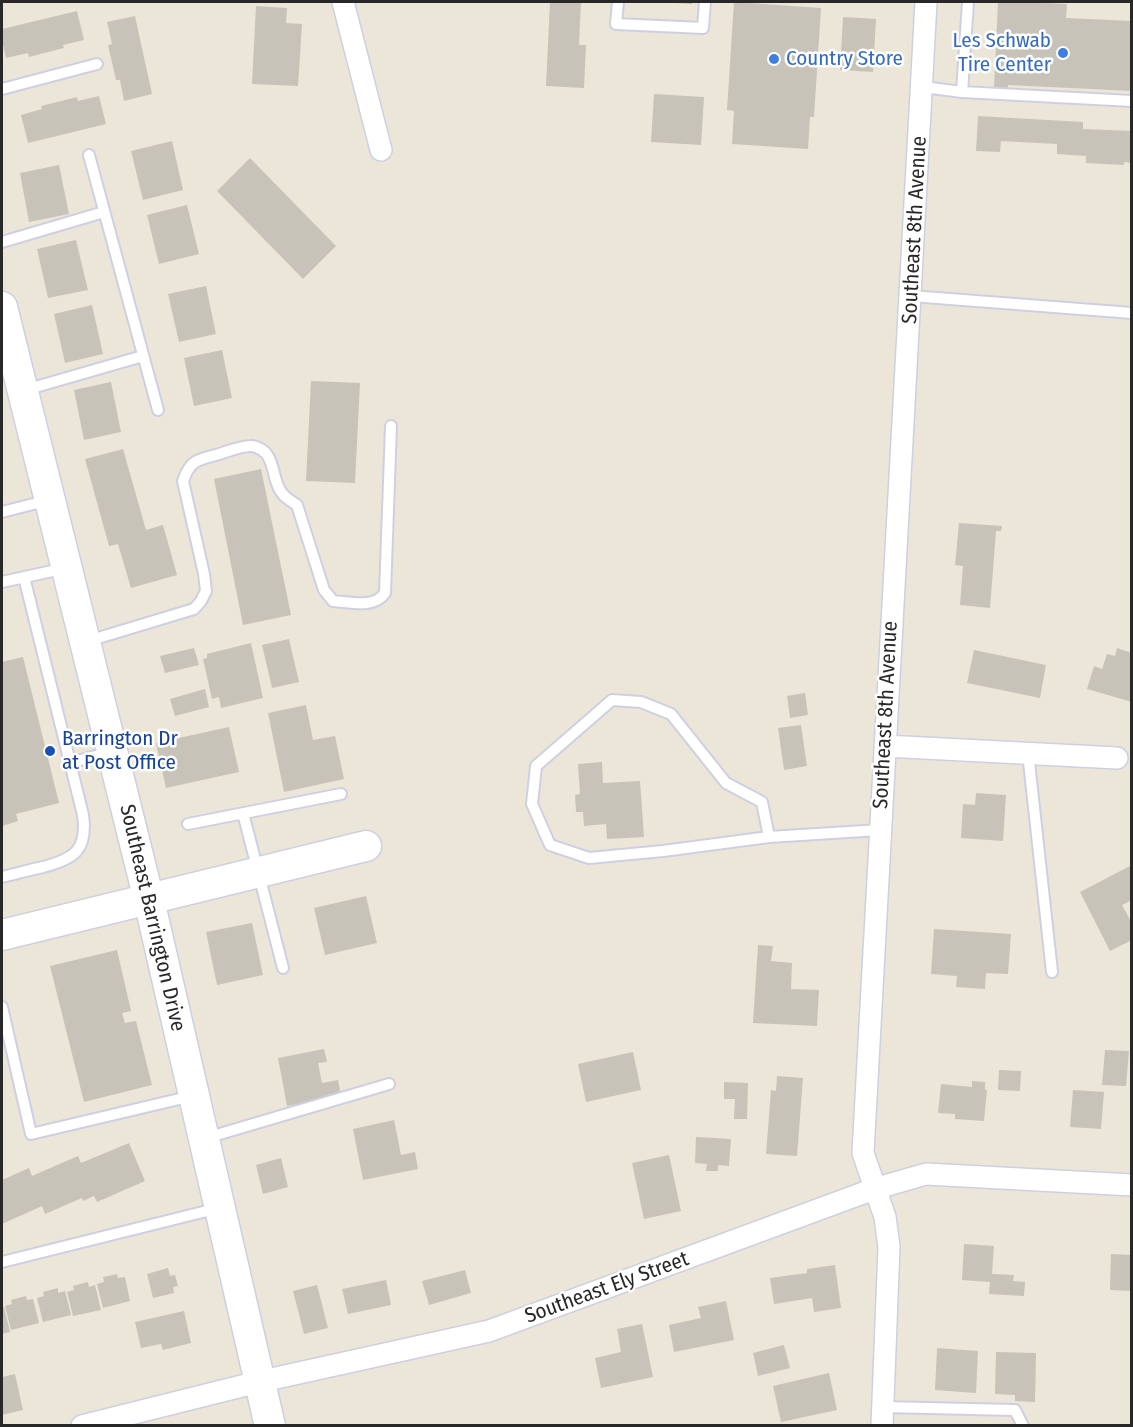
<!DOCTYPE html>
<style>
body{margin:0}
#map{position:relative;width:1133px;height:1427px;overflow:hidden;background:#ece6d9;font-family:"Fira Sans Condensed",sans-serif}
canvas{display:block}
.frame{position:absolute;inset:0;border:3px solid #282828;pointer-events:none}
</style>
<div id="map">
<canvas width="1133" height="1427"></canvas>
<div class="frame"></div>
</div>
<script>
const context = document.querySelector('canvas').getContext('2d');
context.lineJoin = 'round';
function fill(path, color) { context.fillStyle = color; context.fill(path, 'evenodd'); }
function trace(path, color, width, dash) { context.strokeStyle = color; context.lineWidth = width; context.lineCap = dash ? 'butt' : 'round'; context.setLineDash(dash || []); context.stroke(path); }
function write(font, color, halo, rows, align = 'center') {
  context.font = font + ' "Fira Sans Condensed",sans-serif'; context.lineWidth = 5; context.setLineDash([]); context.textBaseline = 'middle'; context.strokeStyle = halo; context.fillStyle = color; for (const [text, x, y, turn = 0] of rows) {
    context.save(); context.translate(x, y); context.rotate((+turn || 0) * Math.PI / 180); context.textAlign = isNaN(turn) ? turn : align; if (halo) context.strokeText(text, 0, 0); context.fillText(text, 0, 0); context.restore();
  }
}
fill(new Path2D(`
 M550,2h31l-2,43h7l-2,43 -38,-2z
 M674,2h19l-1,2 -18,-1z
 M734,2l87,6 -7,109h-4l-2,32 -76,-5 2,-33 -7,-1z
 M998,2h45v1l24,1 -1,14 66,3v70l-124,-6v3h-14z
 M256,6l31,2 -1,15 16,1 -4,62 -46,-2z
 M77,11l7,29 -21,5 1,3 -35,9 -1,-4 -22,5 -4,-18v-11z
 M135,16l17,78 -28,7 -4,-21h-4l-8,-35 4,-1 -5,-22z
 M843,17l33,2 -3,53 -33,-2z
 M654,94l50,3 -3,48 -50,-3z
 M99,96l7,28 -78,19 -7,-28 21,-6 -1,-3 36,-9 1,4z
 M978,116l105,6v7l49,2v32l-8,-1v3l-38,-2v-7l-29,-2v-10l-56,-3 -1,11 -24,-1z
 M172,141l11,49 -40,10 -12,-49z
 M250,158l86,88 -33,33 -86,-88z
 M59,165l10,49 -40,8 -9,-49z
 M187,205l12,49 -40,10 -12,-49z
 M76,240l12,50 -40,8 -11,-49z
 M206,286l10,48 -37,8 -11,-48z
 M92,305l11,49 -38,9 -11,-49z
 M222,350l10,48 -38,8 -10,-48z
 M311,381l49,2 -5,100 -49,-2z
 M111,382l10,50 -37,8 -10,-50z
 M123,449l23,81 17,-5 14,50 -46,13 -13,-44 -9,2 -24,-87z
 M261,469l30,146 -48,10 -29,-146z
 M959,523l43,3 -1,5h-5l-6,77 -30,-3 3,-39 -8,-1z
 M289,639l10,43 -27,6 -10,-43z
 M251,643l12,55 -42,10 -2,-11 -7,2 -9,-40 4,-1v-4z
 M194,648l5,17 -34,8 -5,-17z
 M1117,648l15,5v49l-45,-13 7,-23 8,3 5,-15 8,2z
 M974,650l72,15 -6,33 -73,-15z
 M23,657l36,146 -43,11 2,7 -16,5v-164z
 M205,689l4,18 -34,9 -5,-17z
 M805,693l3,22 -18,3 -3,-22z
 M306,705l7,35 22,-4 9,43 -60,13 -16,-79z
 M801,725l6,41 -23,4 -6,-42z
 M229,727l10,45 -73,16 -10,-45z
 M602,762l1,21 37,-2 4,56 -37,2 -1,-15 -22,2 -1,-14h-7l-1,-17 5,-1 -2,-30z
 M976,793l30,2 -3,46 -42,-3 2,-34 12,1z
 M1132,865v35l-10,5 10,18v17l-22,11 -30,-59z
 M366,896l11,47 -52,12 -11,-47z
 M252,923l11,52 -46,10 -11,-53z
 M934,929l77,5 -3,40 -22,-1 -1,16 -29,-2 1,-11 -26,-2z
 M758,945l15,1 -2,15 21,2 -1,26 28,1 -2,36 -64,-3z
 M117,950l14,61 -9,2 3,10 11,-2 16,64 -68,17 -34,-136z
 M324,1049l3,13 -9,1 4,20 16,-3 3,16 -54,10 -9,-48z
 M1105,1050l24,1 -3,35 -24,-1z
 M633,1052l8,38 -55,12 -8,-38z
 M999,1070l22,1 -1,20 -22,-1z
 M777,1076l26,2 -6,78 -31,-2 5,-64 5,1z
 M972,1081l13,1v8h2l-3,31 -29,-2v-5l-17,-1 3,-29 31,3z
 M724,1082l24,1 -1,36h-13l1,-20h-11z
 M1073,1090l31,2 -3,37 -31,-2z
 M394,1120l7,35 14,-3 3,17 -55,11 -10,-51z
 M696,1137l35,2 -2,27 -11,-1v6h-12l1,-7 -12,-1z
 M129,1143l16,38 -48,21 -3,-6 -11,5 -1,-3 -37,16 -3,-8 -40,18v-44l27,-12 3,8 46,-20 3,7z
 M669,1155l12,56 -37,8 -12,-56z
 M281,1158l7,29 -25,7 -7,-29z
 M964,1244l30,2 -2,28 22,1 -1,6 12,1 -1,14 -35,-2 1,-12 -28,-2z
 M1111,1254l21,1v36l-22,-1z
 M835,1265l6,43 -27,4 -2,-14 -38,6 -4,-26 37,-5v-4z
 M168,1268l2,8 5,-1 3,11 -5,1 1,6 -21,5 -6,-24z
 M465,1270l6,23 -42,12 -7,-24z
 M117,1274l1,4 7,-1 5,24 -27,7 -6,-24 7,-2 -1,-5z
 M386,1280l5,25 -43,9 -6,-25z
 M88,1282l1,5 6,-2 6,25 -28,6 -6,-24 7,-2 -1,-4z
 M317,1285l11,43 -24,6 -11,-43z
 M58,1288v5l7,-2 6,24 -28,7 -6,-24 7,-2 -1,-4z
 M26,1296l1,4 6,-1 6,24 -28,7 -6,-24 7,-2 -1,-4z
 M726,1301l8,39 -60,12 -5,-27 32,-7 -3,-11z
 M4,1307l6,25 -8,2v-26z
 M184,1311l7,32 -28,7 -2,-6 -20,4 -6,-26z
 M642,1324l11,53 -52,11 -6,-30 26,-6 -4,-23z
 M784,1345l6,23 -32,8 -5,-23z
 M937,1348l41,3 -2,42 -41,-3z
 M996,1352l40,1 -1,49 -20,-1v-6l-20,-1z
 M829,1373l8,37 -56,12 -8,-36z
 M15,1374l8,36 -21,5v-38z`), '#c7c3b9');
const lane = new Path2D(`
 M618,2l-2,22 87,4 2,-26
 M923,87l39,5 170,9
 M2,89l95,-25
 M962,92l6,-90
 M89,155l69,255
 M2,242l102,-30
 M911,296l221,17
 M25,390l118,-34
 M2,512l47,-12
 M2,582l64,-14
 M88,641l106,-32 7,-8 5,-10 -2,-17 -21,-93c7,-20 13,-21 33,-26 10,-3 26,-10 36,-9 22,4 19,24 26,40 3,9 11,14 19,19l27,85 9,11c17,1 41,8 52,-8l6,-167
 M1028,753l24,219
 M70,763l40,-11
 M243,813l40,155
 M188,824l153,-30
 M769,837l-106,14 -74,7 -39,-13 -18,-41 4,-38 76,-66 29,2 30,12 55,69 36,19 7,35 111,-7
 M2,877c13,-3 27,-7 41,-10 31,-8 45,-17 40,-52l-59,-238
 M2,1007l29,127 161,-38
 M206,1138l183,-54
 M2,1262l217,-54
 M883,1407l132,3 8,16`);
const street = new Path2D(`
 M343,2l38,148
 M885,746l232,12
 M82,1426l176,-44 231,-51 385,-142 52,-15 206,11
 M882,1426l7,-179 -4,-30 -22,-64 63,-1151`);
const secondary = new Path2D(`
 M2,307l147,593 121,526
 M2,935l364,-89`);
trace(lane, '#ced0e2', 14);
trace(street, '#ced0e2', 24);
trace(secondary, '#ced0e2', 33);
trace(lane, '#fff', 10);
trace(street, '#fff', 21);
trace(secondary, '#fff', 30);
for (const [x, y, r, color] of [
 [1063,53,6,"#3f7fe0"],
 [774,59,6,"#3f7fe0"],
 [50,751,6,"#1a4fb4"]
]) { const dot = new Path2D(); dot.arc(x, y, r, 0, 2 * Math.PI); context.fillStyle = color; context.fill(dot); trace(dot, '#fff', 2); }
write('21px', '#366cbe', '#fff', [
 ["Les Schwab",1051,41],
 ["Tire Center",1051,65],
 ["Country Store",786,59,"left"]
], 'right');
write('21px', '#282828', '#fff', [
 ["Southeast 8th Avenue",915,230,-87],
 ["Southeast 8th Avenue",886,715,-87],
 ["Southeast Barrington Drive",152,918,77],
 ["Southeast Ely Street",607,1288,-20]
]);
write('21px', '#164399', '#fff', [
 ["Barrington Dr",62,739],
 ["at Post Office",62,763]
], 'left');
</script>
